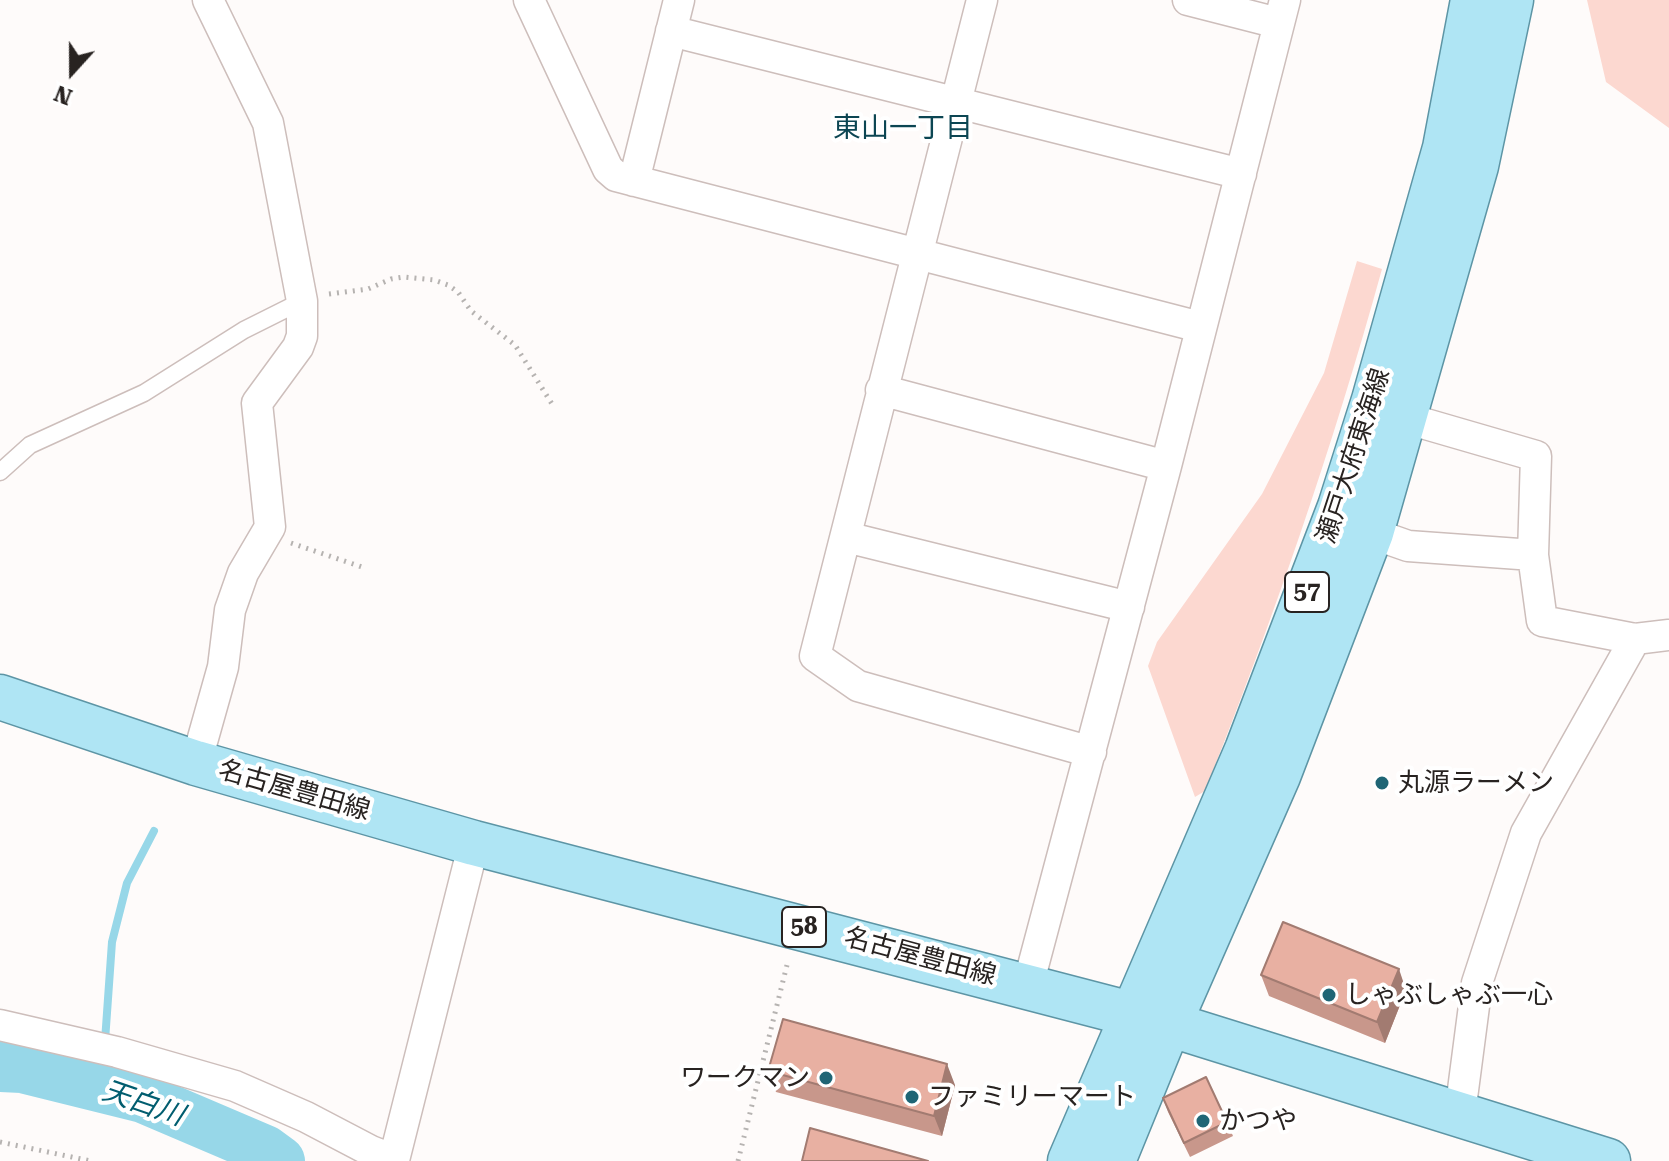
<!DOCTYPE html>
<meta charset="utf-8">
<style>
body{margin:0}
#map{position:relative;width:1669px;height:1161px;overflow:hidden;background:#fefbfa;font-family:"Roboto Serif",serif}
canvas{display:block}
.north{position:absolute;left:32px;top:32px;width:80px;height:80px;-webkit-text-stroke:6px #fff;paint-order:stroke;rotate:201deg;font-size:22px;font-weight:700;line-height:32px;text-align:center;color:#282321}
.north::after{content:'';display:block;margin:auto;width:28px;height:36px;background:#282321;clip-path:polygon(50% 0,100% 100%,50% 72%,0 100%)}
</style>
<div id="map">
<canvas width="1669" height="1161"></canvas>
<div class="north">N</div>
</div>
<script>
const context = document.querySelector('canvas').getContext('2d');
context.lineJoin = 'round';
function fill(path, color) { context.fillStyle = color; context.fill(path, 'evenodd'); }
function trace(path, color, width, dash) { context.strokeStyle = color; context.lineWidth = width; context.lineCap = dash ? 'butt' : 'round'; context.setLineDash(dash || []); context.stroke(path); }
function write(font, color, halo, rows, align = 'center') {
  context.font = font + ' "Roboto Serif","Noto Sans JP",serif'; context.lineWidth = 8; context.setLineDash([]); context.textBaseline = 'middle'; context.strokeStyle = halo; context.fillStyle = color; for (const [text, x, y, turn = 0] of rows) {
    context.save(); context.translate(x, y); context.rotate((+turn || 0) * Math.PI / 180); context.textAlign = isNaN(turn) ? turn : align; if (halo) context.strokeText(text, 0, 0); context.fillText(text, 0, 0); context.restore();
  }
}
fill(new Path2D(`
 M1587,0h82v128l-63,-46z
 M1357,261l25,8c-49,178 -109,351 -177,522l-10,6 -47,-131 9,-24 105,-148 62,-121z`), '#fcd8d0');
trace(new Path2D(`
 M105,1041l7,-99 15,-59 27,-52
 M96,1086l7,-31`), '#97d7e8', 8);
trace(new Path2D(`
 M0,1067l22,1 121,30 122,52 15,11`), '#97d7e8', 50);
const service = new Path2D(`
 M0,472l30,-27 114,-52 100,-63 58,-29`);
const minor = new Path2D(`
 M529,0l79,169 8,7 584,151
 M982,0l-167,656 43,30 233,66
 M1188,0l90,23
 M671,31l570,143
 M634,181l45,-181
 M881,390l285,76
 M1405,418l131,38 -3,99 9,66 93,18
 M1371,533l37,13 125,9
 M846,537l283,70
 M196,763l27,-96 7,-57 13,-37 27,-46 -13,-124 41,-56 4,-11v-35l-34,-178 -60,-123
 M1028,985l138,-519 119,-466
 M0,1025l117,27 118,34 71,31 65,34 23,9 80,-317
 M1460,1113l17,-130 49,-150 109,-194 34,-4`);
const primary = new Path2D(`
 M0,697l196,66 278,80 695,181 439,137
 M1070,1161l177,-411 93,-243 34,-107 71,-252 28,-148
 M1113,1161l56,-137 109,-248 93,-243 105,-367 35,-166`);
trace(service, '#cdbebb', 19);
trace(minor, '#cdbebb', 33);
trace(primary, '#5d95a5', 47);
trace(new Path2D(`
 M329,294l39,-5 23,-10 13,-2 30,3 14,5 10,7 13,19 44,34 37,59
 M291,543l71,24
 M0,1142l91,19
 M738,1161l50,-200`), '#b6b3b1', 5, [2, 6]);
trace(service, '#fff', 16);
trace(minor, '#fff', 30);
trace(primary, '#afe5f4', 44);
fill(new Path2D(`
 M1261,975l145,15 -21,53 -116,-47z
 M768,1071l187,14 -13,51 -166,-44z
 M1163,1098l64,24 6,14 -43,21 -22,-45z`), '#c8978b');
fill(new Path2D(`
 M1399,969l7,21 -21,53 -8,-21z
 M947,1064l8,21 -13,51 -8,-20z`), '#a27b71');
const building = new Path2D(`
 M1283,922l116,47 -22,53 -116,-47z
 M783,1019l164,45 -13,52 -166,-45z
 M1206,1077l21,45 -43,21 -21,-45z
 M810,1128l118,33h-126z`);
fill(building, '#e8b0a2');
trace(building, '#a27b71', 2);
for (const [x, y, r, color] of [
 [1382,783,8,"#1f6575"],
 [1329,995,8,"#1f6575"],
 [826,1078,8,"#1f6575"],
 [912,1097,8,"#1f6575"],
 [1203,1121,8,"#1f6575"]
]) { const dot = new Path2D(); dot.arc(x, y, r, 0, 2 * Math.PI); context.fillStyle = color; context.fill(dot); trace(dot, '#fff', 3); }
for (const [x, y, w] of [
 [1307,592,44],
 [804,927,44]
]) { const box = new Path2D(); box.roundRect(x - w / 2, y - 20, w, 40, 6); context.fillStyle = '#fff'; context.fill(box); trace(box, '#282321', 2); }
write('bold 24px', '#282321', null, [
 ["57",1307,592],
 ["58",804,927]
]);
write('26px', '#282321', '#fff', [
 ["瀬戸大府東海線",1354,456,-72],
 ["名古屋豊田線",294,791,16],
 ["名古屋豊田線",920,957,15]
]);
write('26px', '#282321', '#fff', [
 ["丸源ラーメン",1398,783],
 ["しゃぶしゃぶ一心",1345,995],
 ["ワークマン",810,1078,"right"],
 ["ファミリーマート",928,1097],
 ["かつや",1219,1121]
], 'left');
write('28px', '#0c4653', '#fff', [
 ["東山一丁目",903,129]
]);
write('italic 28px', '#015d6f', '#fff', [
 ["天白川",143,1104,19]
]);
</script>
